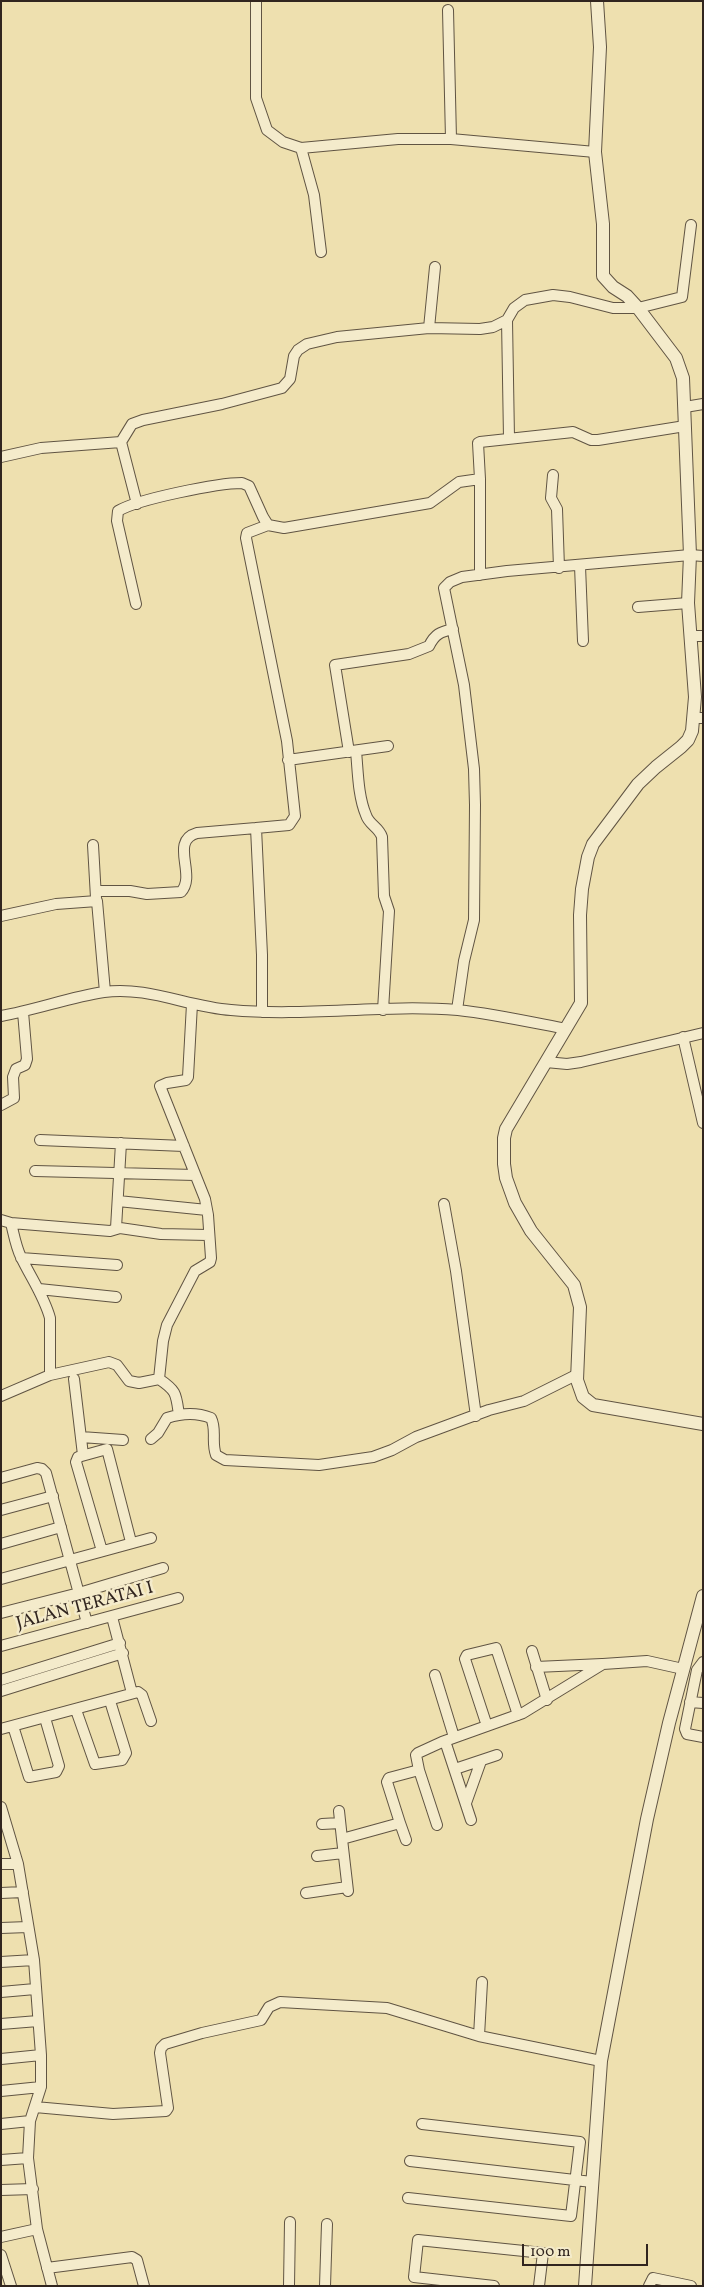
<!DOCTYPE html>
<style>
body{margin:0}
#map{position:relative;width:704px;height:2287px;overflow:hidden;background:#eee0af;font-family:Vollkorn,serif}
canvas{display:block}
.frame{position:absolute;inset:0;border:2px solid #31251f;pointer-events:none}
.scale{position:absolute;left:522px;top:2244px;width:126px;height:22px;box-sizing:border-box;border:2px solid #31251f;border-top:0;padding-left:6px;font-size:15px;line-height:18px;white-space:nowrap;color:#31251f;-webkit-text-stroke:4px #f4ebcb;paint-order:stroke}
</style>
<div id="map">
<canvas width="704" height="2287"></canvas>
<div class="frame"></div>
<div class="scale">100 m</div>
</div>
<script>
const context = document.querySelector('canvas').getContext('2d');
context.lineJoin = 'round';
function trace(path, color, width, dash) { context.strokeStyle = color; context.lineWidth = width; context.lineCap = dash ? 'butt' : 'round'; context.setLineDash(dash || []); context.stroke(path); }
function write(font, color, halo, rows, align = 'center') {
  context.font = font + ' Vollkorn,serif'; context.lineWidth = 5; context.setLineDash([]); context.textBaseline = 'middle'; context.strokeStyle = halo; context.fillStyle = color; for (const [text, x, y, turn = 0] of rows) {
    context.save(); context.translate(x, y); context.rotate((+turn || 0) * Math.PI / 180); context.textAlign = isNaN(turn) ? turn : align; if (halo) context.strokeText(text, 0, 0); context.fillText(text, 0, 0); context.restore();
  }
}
const minor = new Path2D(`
 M256,1v97l11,32 16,12 18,6 97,-9h53l144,13
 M448,10l3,129
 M301,148l13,47 7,57
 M507,320l2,118
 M429,328l6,-61
 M685,407l18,-3
 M1,457l40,-9 80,-6
 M553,475l-2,23 6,11 2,59
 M480,479v96
 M137,504l-16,-62 11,-18 11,-4 79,-16 60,-16 8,-9 4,-23 4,-6 9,-6 30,-7 92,-9 51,1 13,-2 14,-7 7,-12 11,-8 28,-5 17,2 43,11h25l44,-11 9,-72
 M580,566l3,75
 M136,604l-19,-83 1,-10c20,-12 100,-28 124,-28l7,3 14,31 5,8 16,3 146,-25 29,-21 21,-3 -2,-36 2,-1 93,-10 18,8h7l87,-14
 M638,607l50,-4
 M692,636h11
 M695,718h8
 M356,751c2,21 2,45 10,64 3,10 13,12 16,22l2,59 5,15 -6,99
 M349,752l-14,-87 74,-11 20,-8c6,-12 11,-14 24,-17
 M288,760l100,-14
 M93,845l3,53
 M96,891h34l17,3 34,-2c16,-17 -12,-51 16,-59l59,-5
 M1,916l55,-12 41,-3 8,91
 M457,1010l7,-49 10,-41 1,-115 -1,-36 -10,-84 -20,-97 6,-6 12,-5 45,-6 183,-16 13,1
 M262,1012v-57l-6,-127 33,-3 6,-9 -8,-75 -41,-203 1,-5 21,-8
 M1,1016c35,-6 69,-19 103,-24 44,-6 84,15 127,18 75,7 151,-6 227,0 36,4 72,12 108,19
 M683,1037l20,86
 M546,1062l21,2 14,-2 122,-29
 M1,1105l13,-7 -1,-21 3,-8 9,-4 2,-6 -4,-47
 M40,1140l144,6
 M35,1171l160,4
 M118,1201l89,9
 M444,1204l12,67 20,145
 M1,1220l10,3c3,12 5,24 10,34 10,21 23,39 29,61v57
 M11,1223l99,8 10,-3 41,6 47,1
 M116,1228l5,-85
 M21,1258l96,7
 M39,1289l77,8
 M74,1379l9,76
 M159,1379l4,-38 4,-16 28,-54 15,-9 1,-4 -3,-43 -3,-16 -45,-113 7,-3 19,-3 2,-3 4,-73
 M1,1396l49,-21 59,-13 8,3 12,16 10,2 20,-4c18,12 17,15 20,36
 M81,1437l42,3
 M151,1439l7,-6 9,-15c15,-5 29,-6 44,0 6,12 0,24 5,37l9,5 94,5 54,-8 19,-7 24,-13 73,-27 35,-9 54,-27
 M1,1478l36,-10 5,1 4,4 41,150
 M1,1510l52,-14
 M1,1544l60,-17
 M102,1551l-26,-89 2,-5 29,-8 24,93
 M1,1579l150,-41
 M1,1613l78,-20 84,-25
 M112,1617l20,76
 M1,1646l177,-48
 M532,1651l15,49
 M703,1662l-6,8 -12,59 2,5 16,3
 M536,1667l66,-3
 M435,1675l19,62
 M1,1680l119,-37
 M1,1691l122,-38
 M690,1702l13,1
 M76,1710l19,54 27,-4 4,-7 -16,-52
 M13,1726l16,51 27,-5 3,-6 -14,-48
 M487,1726l-22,-67 2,-4 29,-7 22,67
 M1,1729l137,-37 4,3 9,26
 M445,1741l26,79
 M455,1769l42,-14
 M419,1770l18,55
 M466,1803l15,-42
 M1,1807l17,57 16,96 7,95v32l-11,34 -2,37 9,71
 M339,1811l3,28
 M400,1823l6,17
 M322,1824l18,-1
 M317,1856l26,-3
 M1,1864h17
 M348,1891l-6,-52 58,-16 -13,-41 2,-4 30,-8 -3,-15 2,-2 24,-11 81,-29 80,-49 44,-3 36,8
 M1,1893l22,-1
 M306,1893l41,-6
 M1,1928l27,-1
 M1,1962l33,-2
 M1,1992l34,-3
 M1,2024l37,-3
 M479,2036l3,-54
 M1,2059l40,-4
 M1,2091l40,-4
 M35,2107l78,7 53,-3 2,-3 -8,-55 1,-5 4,-4 37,-11 59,-13 8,-13 11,-5 107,6 92,28 122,25
 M1,2124l29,-3
 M1,2160l27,-2
 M410,2161l182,21
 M1,2190l32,-1
 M408,2198l163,18 9,-74 -158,-18
 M1,2237l36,-8 15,57
 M1,2255l10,31
 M47,2268l85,-11 5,3 7,26
 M289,2286l1,-64
 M325,2286l2,-62
 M494,2286l-80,-9 4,-37 125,13 -4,33
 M649,2286l4,-8 38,8`);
const tertiary = new Path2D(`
 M597,1l3,46 -5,105 8,72v52l10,11 14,9 11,12 38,50 7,20 7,177 -2,48 7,94 -3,34 -4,9 -7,7 -25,20 -18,17 -45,60 -5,13 -6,32 -2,26 1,88 -75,126 -2,9v26l2,14 9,25 16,28 43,54 6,22 -3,73 6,17 10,8 110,19
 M585,2286l16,-225 46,-242 22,-96 34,-127`);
trace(minor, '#605443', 12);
trace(tertiary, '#605443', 14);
trace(minor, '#f4ebcb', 10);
trace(tertiary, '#f4ebcb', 12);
write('18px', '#31251f', '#f4ebcb', [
 ["JALAN TERATAI I",85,1607,-15]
]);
</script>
